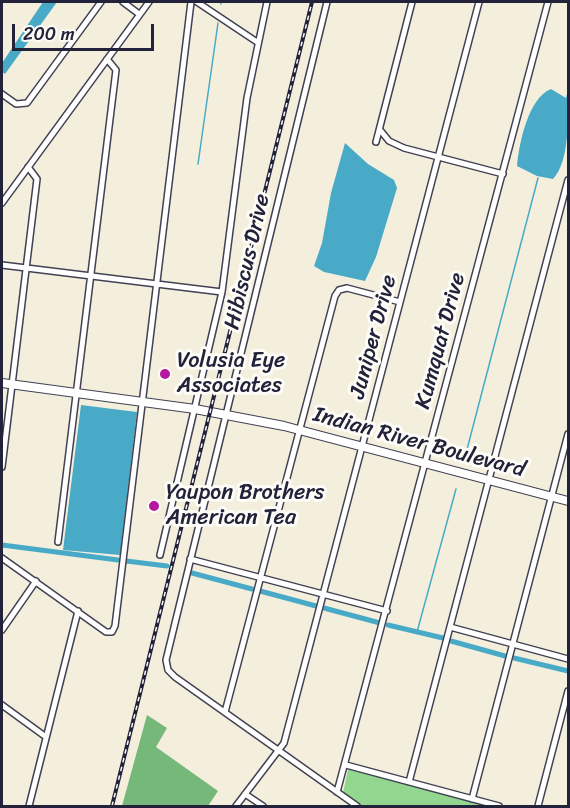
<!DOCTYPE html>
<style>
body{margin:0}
#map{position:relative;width:570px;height:808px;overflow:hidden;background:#f4efdc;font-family:Sriracha,sans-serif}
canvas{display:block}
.frame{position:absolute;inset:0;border:3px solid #22223b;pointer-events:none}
.scale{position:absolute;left:12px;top:24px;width:142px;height:27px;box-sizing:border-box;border:3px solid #22223b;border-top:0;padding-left:8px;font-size:18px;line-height:21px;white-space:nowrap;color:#22223b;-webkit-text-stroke:4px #fdfcf7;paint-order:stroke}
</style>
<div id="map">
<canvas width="570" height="808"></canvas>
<div class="frame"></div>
<div class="scale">200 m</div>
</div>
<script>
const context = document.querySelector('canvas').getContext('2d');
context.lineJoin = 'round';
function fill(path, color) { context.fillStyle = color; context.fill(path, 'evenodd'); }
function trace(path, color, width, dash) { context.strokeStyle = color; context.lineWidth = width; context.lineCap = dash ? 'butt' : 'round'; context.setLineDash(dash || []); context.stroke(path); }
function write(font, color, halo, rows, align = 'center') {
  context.font = font + ' Sriracha,sans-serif'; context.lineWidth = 6; context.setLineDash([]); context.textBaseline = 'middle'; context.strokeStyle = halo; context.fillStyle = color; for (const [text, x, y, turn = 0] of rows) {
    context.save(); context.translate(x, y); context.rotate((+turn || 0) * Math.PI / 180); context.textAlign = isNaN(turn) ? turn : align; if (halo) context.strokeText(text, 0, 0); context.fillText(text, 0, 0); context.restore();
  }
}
fill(new Path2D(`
 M348,769h4l138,37h-129l-18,-13z`), '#93d68f');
fill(new Path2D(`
 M147,715l20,13 -11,19 62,44 -10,15h-86z`), '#76b77a');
fill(new Path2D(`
 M43,2h14l-52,72 -3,-2v-9z
 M551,89l15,9 2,-8c0,28 2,71 -15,89l-16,-3 -20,-10c2,-22 11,-68 34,-77z
 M345,143l23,21 26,16 3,8 -21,69 -11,24 -41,-9 -10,-6 8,-23 9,-50z
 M81,405l56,7 -17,143 -57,-5z`), '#49aac8');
trace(new Path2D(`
 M221,4v-2
 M198,164l20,-141
 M465,457l73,-279
 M417,632l39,-143`), '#49aac8', 1.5);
trace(new Path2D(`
 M2,545l116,15
 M126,561l41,5
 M192,573l60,16
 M260,591l56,15
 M324,608l56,15
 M388,625l55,13
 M451,641l54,15
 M514,658l54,13`), '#49aac8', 5);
const minor = new Path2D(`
 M123,2l16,12
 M197,2l60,40
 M327,2l-161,658 2,10 7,7 182,129
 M2,94l14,10 11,-1 74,-101
 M380,130l9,11 15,7 99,26
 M376,142l36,-140
 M2,203l147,-201
 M2,265l220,27
 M2,467l35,-288 -9,-12
 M58,542l58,-472 -9,-11
 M160,555l62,-263 25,-194 20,-96
 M2,558l104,74h6l3,-6 76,-624
 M190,559l197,52
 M450,627l118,32
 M2,630l34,-49
 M2,705l44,32
 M225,712l110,-416 4,-6 8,-2 53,14
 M346,765l153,41
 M409,782l159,-602
 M337,792l211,-790
 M245,794l18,12
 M472,799l96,-365
 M29,806l49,-195
 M236,806l48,-63 195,-741
 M538,806l30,-115`);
const secondary = new Path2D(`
 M2,383l193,26 89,17 284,75`);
trace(minor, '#424153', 8);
trace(secondary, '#424153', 10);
trace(minor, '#fff', 5);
trace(secondary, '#fff', 8);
const rail = new Path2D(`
 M112,806l200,-804`);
trace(rail, '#22223b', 4);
trace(rail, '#fdfcf7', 1.5, [4.5]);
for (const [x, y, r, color] of [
 [165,374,6,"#b5179e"],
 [154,506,6,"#b5179e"]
]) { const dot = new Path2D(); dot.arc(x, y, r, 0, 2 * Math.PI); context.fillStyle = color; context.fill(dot); trace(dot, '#fdfcf7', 2); }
write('22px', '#22223b', '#fdfcf7', [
 ["Hibiscus Drive",248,262,-77],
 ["Juniper Drive",374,337,-75],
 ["Kumquat Drive",441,341,-75],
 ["Indian River Boulevard",419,443,15]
]);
write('22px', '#22223b', '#fdfcf7', [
 ["Volusia Eye",177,361],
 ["Associates",177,386],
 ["Yaupon Brothers",166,493],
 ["American Tea",166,518]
], 'left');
</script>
